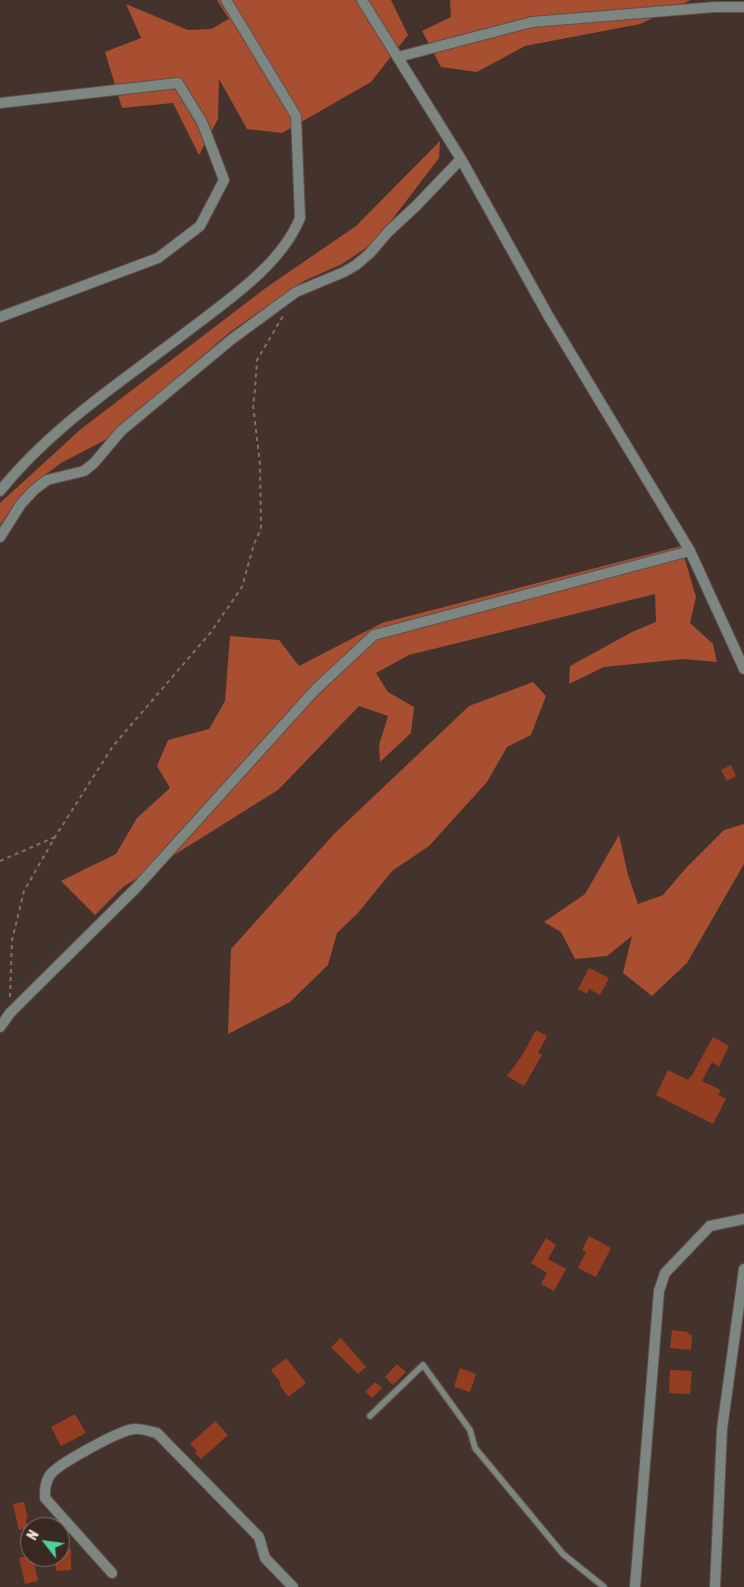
<!DOCTYPE html>
<style>
body{margin:0}
#map{position:relative;width:744px;height:1587px;overflow:hidden;background:#44322c;font-family:"Asap Condensed",sans-serif}
canvas{display:block}
.north{position:absolute;left:20px;top:1517px;width:50px;height:50px;box-sizing:border-box;background:#3a2822;border:1px solid #84746f;border-radius:50%;rotate:300deg;font-size:14px;font-weight:700;line-height:20px;text-align:center;color:#f4e7e3}
.north::after{content:'';display:block;margin:auto;width:18px;height:22px;background:#4bd49b;clip-path:polygon(50% 0,100% 100%,50% 72%,0 100%)}
</style>
<div id="map">
<canvas width="744" height="1587"></canvas>
<div class="north">N</div>
</div>
<script>
const context = document.querySelector('canvas').getContext('2d');
context.lineJoin = 'round';
function fill(path, color) { context.fillStyle = color; context.fill(path, 'evenodd'); }
function trace(path, color, width, dash) { context.strokeStyle = color; context.lineWidth = width; context.lineCap = dash ? 'butt' : 'round'; context.setLineDash(dash || []); context.stroke(path); }
fill(new Path2D(`
 M217,0h174l17,35 -37,47 -89,51 -35,-4 -28,-50 -1,40 -19,36 -26,-52 -51,5 -17,-56 36,-14 -15,-34 62,26 23,-1 18,-10z
 M450,0h241l-51,24 -115,22 -48,26 -36,-5 -19,-36 29,-14z
 M440,141l-1,17 -64,84 -33,22 -38,17 -74,51 -123,107 -46,24 -25,19 -21,21 -15,22v-22l81,-74 186,-142 89,-61z
 M681,546l15,51 -6,26 23,21 4,18 -34,-3 -79,8 -35,17 1,-18 62,-34 24,-10 -1,-28 -246,61 -33,18 12,19 26,15 -3,26 -31,29 -1,-17 9,-29 -29,-10 -81,84 -155,97 -28,28 -34,-34 55,-27 21,-36 33,-30 -13,-22 11,-26 41,-11 16,-28 5,-65 49,4 20,26 83,-43z
 M533,682l13,14 -15,39 -24,12 -20,35 -58,64 -37,25 -34,42 -21,20 -9,32 -38,37 -62,32 3,-85 103,-115 135,-128z
 M744,824v40l-57,99 -35,33 -29,-23 9,-37 -25,20 -32,3 -14,-27 -17,-10 41,-28 34,-59 9,40 10,29 25,-9 23,-27 38,-38z`), '#a84e31');
fill(new Path2D(`
 M731,765l5,11 -9,5 -6,-11z
 M589,968l20,10 -9,17 -11,-6 -2,5 -9,-5z
 M536,1030l11,6 -9,17 4,2 -18,31 -17,-10 14,-19z
 M713,1037l16,9 -10,21 -7,-5 -10,19 19,9 -3,5 8,4 -13,25 -57,-29 12,-25 20,10 2,-4 1,1z
 M589,1236l22,12 -15,29 -18,-9 8,-16 -4,-2z
 M546,1238l10,7 -8,14 18,10 -12,22 -13,-7 6,-11 -16,-10z
 M672,1330l17,2 -1,2 4,1 -1,15 -21,-2z
 M341,1338l25,29 -8,7 -27,-27z
 M286,1358l20,25 -18,14 -9,-13 2,-1 -10,-13z
 M397,1364l9,8 -13,13 -8,-8z
 M460,1368l16,6 -6,18 -16,-5z
 M670,1370l22,1 -2,23 -21,-1z
 M375,1382l7,6 -10,10 -7,-6z
 M75,1414l11,19 -25,13 -10,-19z
 M215,1421l13,14 -27,24 -6,-6 2,-2 -7,-7z
 M24,1502l4,17h-2l1,9 -8,2 -6,-26z
 M71,1549v21l-15,1 -1,-14h5v-7z
 M30,1555v2h3l5,24 -13,3 -6,-26z`), '#953d20');
const lane = new Path2D(`
 M370,1416l53,-51 47,65 5,18 88,106 41,33`);
const street = new Path2D(`
 M362,0l99,159 88,158 141,234 54,118
 M398,57l134,-35 183,-15h29
 M0,103l178,-20 24,39 22,58 -24,46 -42,32 -158,59
 M0,491c52,-65 124,-111 189,-161 39,-30 92,-65 111,-112l-4,-102 -70,-116
 M0,537l21,-33 13,-14 13,-10 37,-9 10,-8 27,-32 111,-92 64,-47 48,-20 12,-7 14,-12 18,-21 28,-26 45,-47
 M0,1027l10,-14 126,-125 179,-198 59,-55 316,-84
 M112,1573l-67,-75c0,-8 0,-16 5,-23 8,-11 70,-45 84,-46 7,-1 17,3 23,4l102,104 6,21 28,29
 M635,1587l24,-296 6,-18 45,-47 34,-7
 M715,1587l7,-158 22,-160`);
trace(lane, '#604f49', 8);
trace(street, '#604f49', 12);
trace(new Path2D(`
 M0,861l55,-24
 M10,997l2,-57 12,-49 31,-54 58,-91 98,-114 31,-45 12,-43 7,-15 -1,-65 -7,-59 2,-15 2,-30 26,-44`), '#81706b', 2, [4, 4]);
trace(lane, '#7d8681', 5.5);
trace(street, '#7d8681', 10);
</script>
